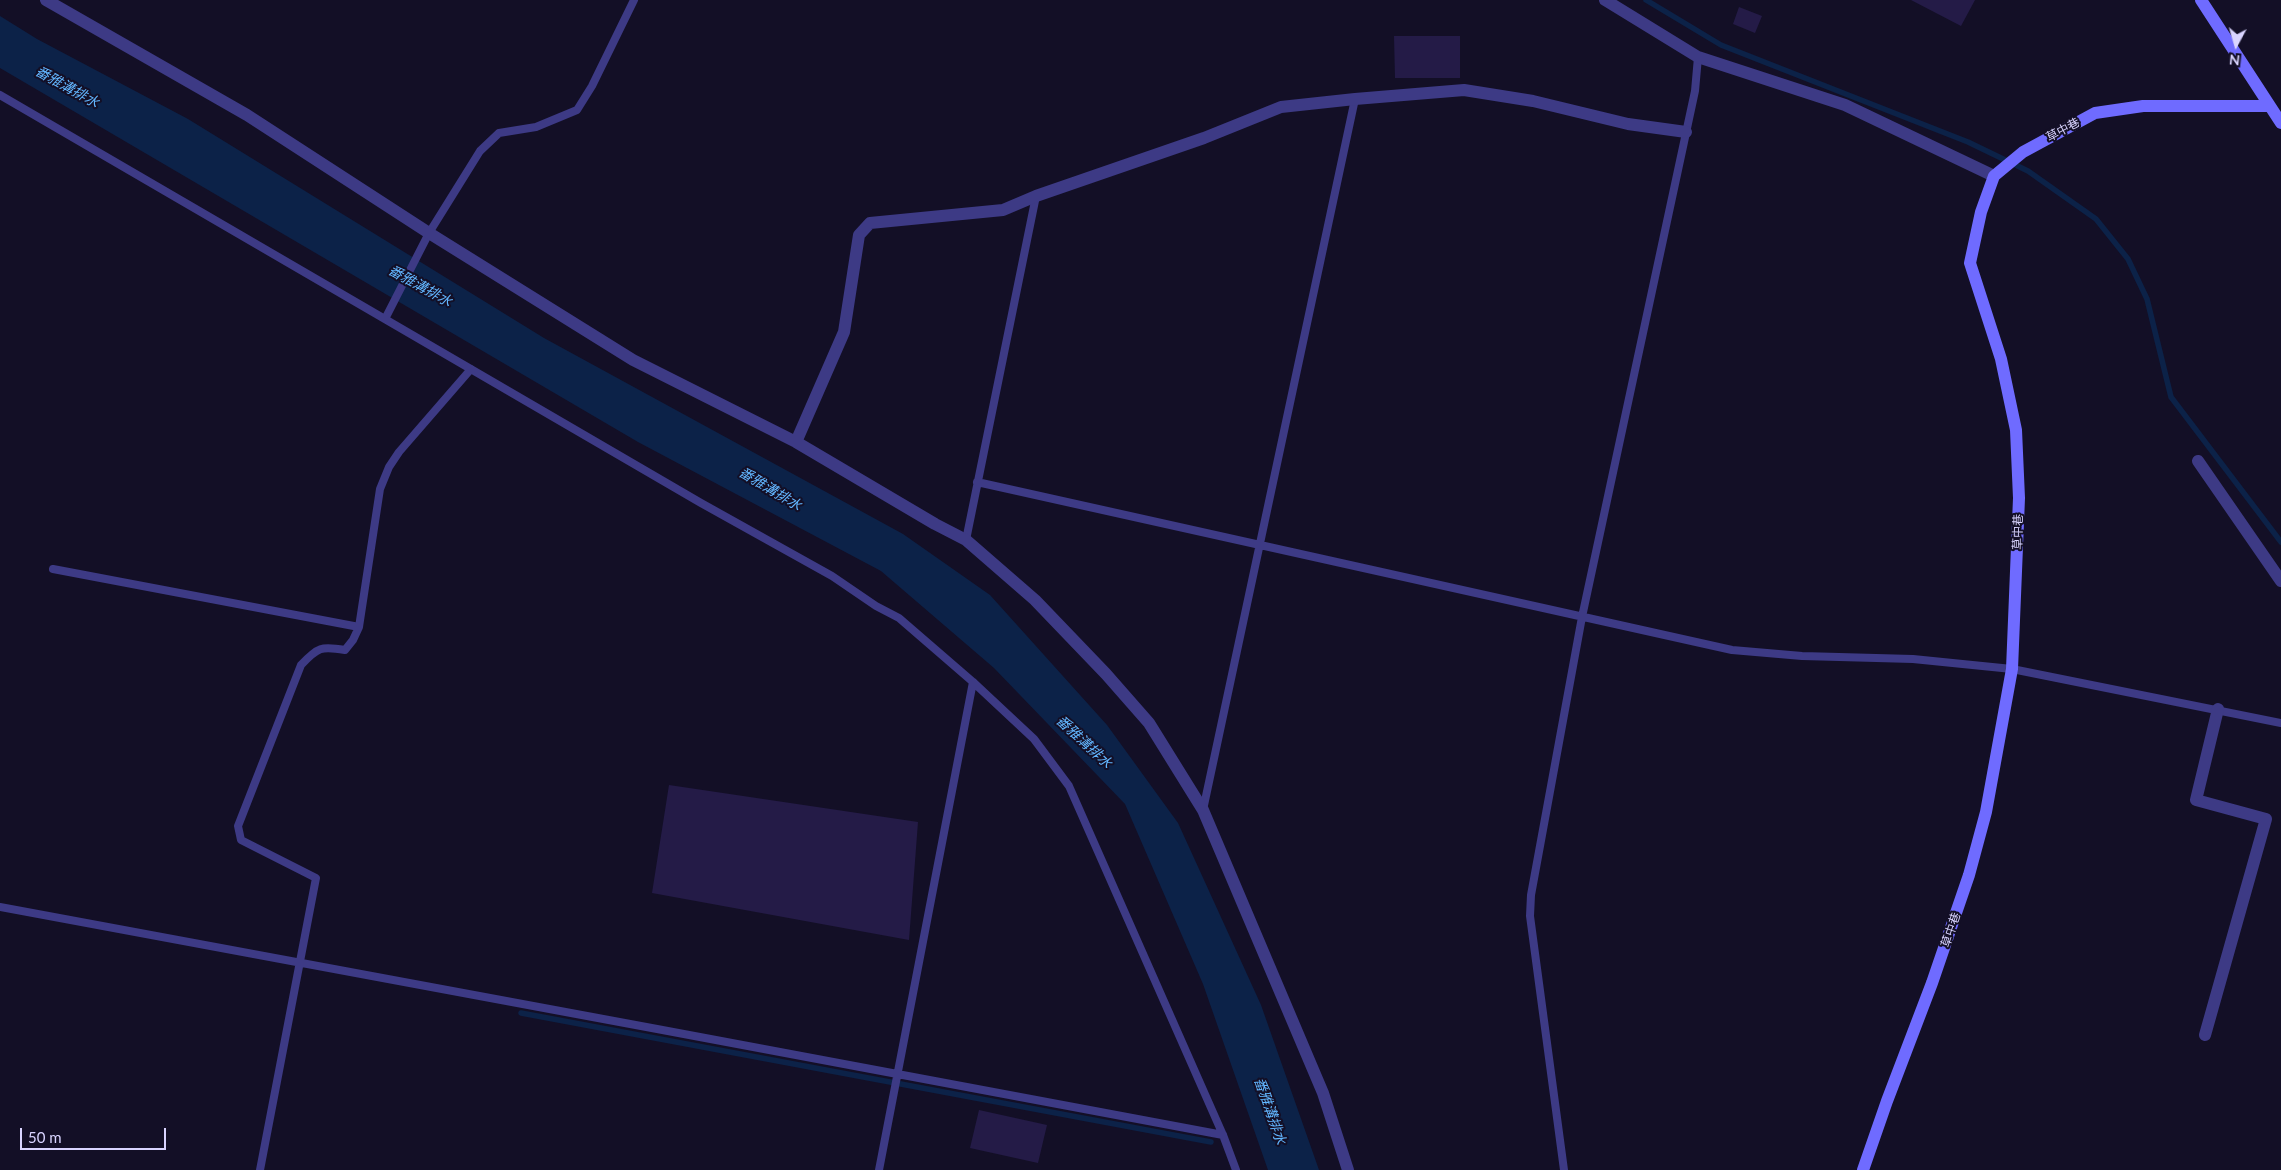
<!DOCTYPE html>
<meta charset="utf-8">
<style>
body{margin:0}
#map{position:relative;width:2281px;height:1170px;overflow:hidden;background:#130f26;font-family:Lato,sans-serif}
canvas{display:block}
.north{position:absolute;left:2211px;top:20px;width:50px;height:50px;-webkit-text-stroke:4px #130f26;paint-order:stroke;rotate:186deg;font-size:14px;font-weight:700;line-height:20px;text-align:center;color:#d9d4ff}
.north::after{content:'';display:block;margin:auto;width:18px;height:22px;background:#d9d4ff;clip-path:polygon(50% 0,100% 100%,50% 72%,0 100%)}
.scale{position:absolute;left:20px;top:1128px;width:146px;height:22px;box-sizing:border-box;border:2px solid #d9d4ff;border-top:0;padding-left:6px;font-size:15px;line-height:18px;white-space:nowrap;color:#d9d4ff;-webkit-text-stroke:4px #130f26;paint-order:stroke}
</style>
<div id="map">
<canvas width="2281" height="1170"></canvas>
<div class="north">N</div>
<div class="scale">50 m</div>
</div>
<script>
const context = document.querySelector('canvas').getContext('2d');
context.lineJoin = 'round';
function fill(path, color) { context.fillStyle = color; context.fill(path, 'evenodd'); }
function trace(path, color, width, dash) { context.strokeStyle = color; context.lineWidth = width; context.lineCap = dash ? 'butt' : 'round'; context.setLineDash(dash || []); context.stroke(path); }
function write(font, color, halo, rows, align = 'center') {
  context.font = font + ' Lato,"Noto Sans TC",sans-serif'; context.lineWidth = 4; context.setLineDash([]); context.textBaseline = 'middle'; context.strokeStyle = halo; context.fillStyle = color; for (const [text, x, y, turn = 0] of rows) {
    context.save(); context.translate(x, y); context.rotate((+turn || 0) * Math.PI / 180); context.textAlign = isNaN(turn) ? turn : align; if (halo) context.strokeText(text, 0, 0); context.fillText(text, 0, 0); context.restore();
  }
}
fill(new Path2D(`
 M0,16l37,23 151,80 356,219 359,196 87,61 117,130 71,98 83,182 58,165h-51l-65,-186 -78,-180 -131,-136 -113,-97 -243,-129 -638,-374z`), '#0c2248');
trace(new Path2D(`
 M1646,0l75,45 247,97 60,29 68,48 32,40 19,40 24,98 110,145
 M521,1013l690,129`), '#0c2248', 5.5);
fill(new Path2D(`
 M1911,0h64l-14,26z
 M1739,7l23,9 -7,17 -22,-9z
 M1394,36h66v42h-65z
 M669,785l249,37 -9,118 -257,-47z
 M979,1110l68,15 -9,38 -68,-15z`), '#241b47');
trace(new Path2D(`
 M0,95l701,408 131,73 44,30 23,12 74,64 61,57 35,47 154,349 13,35
 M385,319l44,-86 51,-82 19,-18 37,-6 41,-17 15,-24 42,-86
 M977,482l755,168 70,6 111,3 99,10 269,54
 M966,540l70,-344
 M53,569l306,58
 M1203,810l152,-711
 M0,907c407,77 816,150 1223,228
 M260,1170l56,-292 -75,-38 -3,-14 63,-161c17,-18 20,-19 44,-15l8,-10 6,-13 21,-138 9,-22 10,-15 72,-83
 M879,1170l94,-488
 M1564,1170l-34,-254 1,-21 51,-278 113,-526 3,-34`), '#3d3a85', 8);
trace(new Path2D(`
 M46,0l201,115 182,118 204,127 163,82 139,82 31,16 69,60 71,74 43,49 54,87 120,283 25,77
 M1605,0l93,57 147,48 149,71
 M796,442l48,-110 15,-97 11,-12 133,-13 33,-14 168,-58 77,-31 74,-8 109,-9 69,11 95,23 58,8
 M2198,461l83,120
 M2205,1035l61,-216 -70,-19 22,-91`), '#3d3a85', 12);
trace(new Path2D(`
 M2201,0l80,123
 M1863,1170l24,-69 45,-118 37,-108 17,-63 26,-143 7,-171 -3,-68 -15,-71 -31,-96 11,-51 13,-36 29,-24 72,-39 48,-7h127`), '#6f6bff', 12);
write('12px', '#d9d4ff', '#130f26', [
 ["草中巷",2063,130,-28],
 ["草中巷",2018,532,-89],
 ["草中巷",1951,930,-71]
]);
write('italic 14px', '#62b6ff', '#130f26', [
 ["番雅溝排水",67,87,29],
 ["番雅溝排水",420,286,29],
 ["番雅溝排水",770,489,31],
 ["番雅溝排水",1084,742,43],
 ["番雅溝排水",1270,1111,71]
]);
</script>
